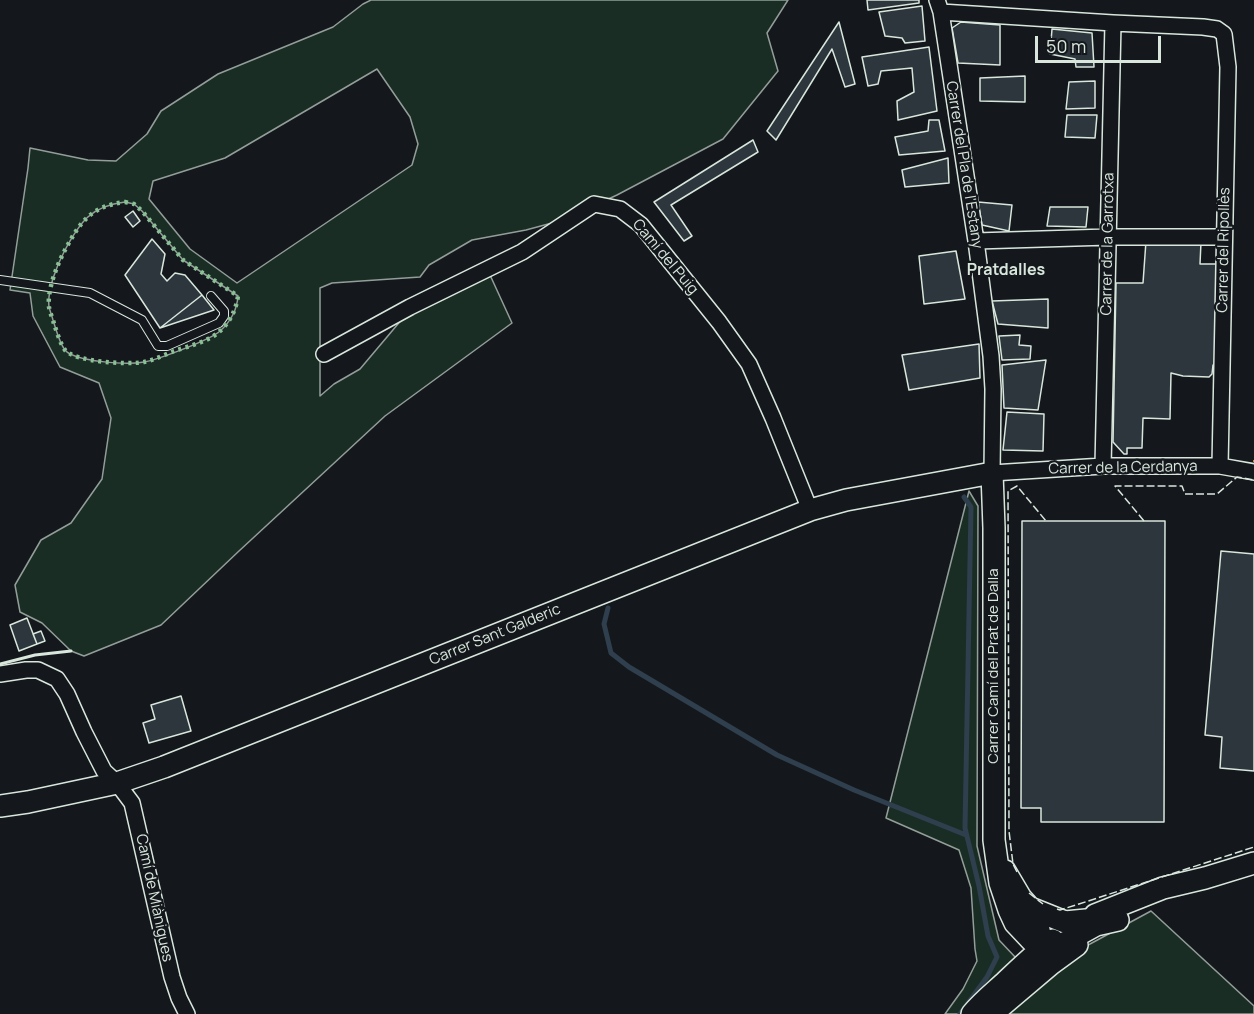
<!DOCTYPE html>
<meta charset="utf-8">
<style>
body{margin:0}
#map{position:relative;width:1254px;height:1014px;overflow:hidden;background:#14181c;font-family:Manrope,sans-serif}
canvas{display:block}
.scale{position:absolute;left:1035px;top:36px;width:126px;height:27px;box-sizing:border-box;border:3px solid #d8e6dc;border-top:0;padding-left:8px;font-size:18px;line-height:21px;white-space:nowrap;color:#d8e6dc;-webkit-text-stroke:4px #14181c;paint-order:stroke}
</style>
<div id="map">
<canvas width="1254" height="1014"></canvas>
<div class="scale">50 m</div>
</div>
<script>
const context = document.querySelector('canvas').getContext('2d');
context.lineJoin = 'round';
function fill(path, color) { context.fillStyle = color; context.fill(path, 'evenodd'); }
function trace(path, color, width, dash) { context.strokeStyle = color; context.lineWidth = width; context.lineCap = dash ? 'butt' : 'round'; context.setLineDash(dash || []); context.stroke(path); }
function write(font, color, halo, rows, align = 'center') {
  context.font = font + ' Manrope,sans-serif'; context.lineWidth = 4.5; context.setLineDash([]); context.textBaseline = 'middle'; context.strokeStyle = halo; context.fillStyle = color; for (const [text, x, y, turn = 0] of rows) {
    context.save(); context.translate(x, y); context.rotate((+turn || 0) * Math.PI / 180); context.textAlign = isNaN(turn) ? turn : align; if (halo) context.strokeText(text, 0, 0); context.fillText(text, 0, 0); context.restore();
  }
}
const green = new Path2D(`
 M371,0h417l-21,33 11,38 -55,68 -106,56 -54,25 -37,10 -54,10 -43,25 -9,12 -88,6 -12,5v108l14,-12 26,-15 43,-51 87,-43 22,48 -127,93 -146,135 -78,74 -77,31 -13,-5 -29,-28 -22,-11 -5,-27 26,-45 30,-17 31,-44 9,-61 -12,-35 -39,-16 -27,-51 -3,-23 -20,-3 18,-122 2,-20 58,12 28,1 31,-27 14,-23 57,-37 115,-47 30,-23zM377,69l33,48 8,27 -6,21 -175,118 -47,-34 -41,-50 4,-18 72,-23zM125,202l9,2 8,7 41,49 55,36c-1,14 -8,26 -18,35 -10,9 -63,29 -76,31 -16,3 -69,0 -79,-12 -6,-8 -9,-21 -12,-30 -1,-4 -3,-9 -4,-13 -2,-17 8,-42 16,-57 15,-28 26,-44 60,-48z
 M969,491l9,15 -1,340 22,94 17,18 -35,39 -11,17h-25l18,-25 14,-28 -2,-12 -4,-61 -12,-38 -73,-32z
 M1151,911l103,95v8h-251l28,-26 59,-44z`);
fill(green, '#1a2d24');
trace(green, '#939e99', 1.5);
trace(new Path2D(`
 M608,608l-4,16 7,29 18,14 148,88 77,35 112,45
 M960,1014l27,-37 10,-20 -9,-21 -9,-50 -14,-58 6,-321 -7,-10`), '#2f3f4d', 5);
const building = new Path2D(`
 M867,0h52v3l-51,7z
 M922,6l3,35 -20,2 -3,-5 -17,-2 -6,-24z
 M839,22l16,62 -10,3 -13,-38 -56,91 -9,-9z
 M961,22l39,3v40l-42,-2 -6,-35z
 M1052,29l40,4 2,34h-18l-1,-8 -25,-5z
 M929,47l8,64 -39,9 -1,-19 17,-9 -2,-24 -31,3 -3,13 -10,2 -6,-29z
 M1025,76v26l-45,-1v-23z
 M1095,81v27l-29,1 3,-27z
 M1067,115h30l-2,23 -30,-1z
 M929,120h10l6,31 -46,4 -4,-18 33,-6z
 M753,140l5,12 -87,53 21,31 -8,5 -30,-39z
 M948,158l1,25 -44,4 -3,-17z
 M978,202l34,3 -3,26 -27,-6z
 M1050,207h38l-2,20 -39,-1z
 M133,211l7,10 -7,6 -8,-10z
 M152,239l13,15 -4,20 6,7 8,-8 10,2 17,20 -42,33 -35,-53z
 M1146,241l55,1 -1,22h18l-2,101h-3l-1,9 -3,3 -26,-1 -12,-3 -1,46 -27,-1 -1,30h-15v6h-3l-11,-12 3,-159h27z
 M956,251l9,48 -41,5 -5,-48z
 M202,295l12,15 -54,18z
 M1048,299v29l-50,-4 -6,-23z
 M1020,335l-1,10 12,1 -1,13 -28,1 -3,-24z
 M979,344l1,34 -71,12 -7,-35z
 M1046,360l-8,50 -34,-2 -2,-43z
 M1007,412l37,2 -1,37 -40,-1z
 M1022,521h143l-1,301h-123v-14h-20z
 M1221,551l33,3v217l-34,-3 2,-31 -17,-2z
 M27,618l10,26 -18,7 -9,-26z
 M41,631l4,10 -8,3 -4,-10z
 M181,696l10,35 -42,12 -6,-20 12,-4 -4,-14z`);
fill(building, '#2c363c');
trace(building, '#d8e6dc', 1.5);
const lane = new Path2D(`
 M0,280l90,13 52,27 16,26h9l52,-23 5,-7v-5l-13,-15`);
const street = new Path2D(`
 M937,0l4,12 35,229 15,115 2,33 -1,84 111,-7h117l34,6
 M941,12l172,11 90,4 14,2 7,5 4,33 -8,399
 M976,241l132,-4h116
 M324,354l86,-47 112,-55 72,-48 26,5 21,16 78,97 30,42 24,54 37,92
 M1103,466l10,-443
 M0,674l26,-4h12l19,9 10,15 17,38 20,39 13,12 15,20 40,174 7,21 8,16`);
const secondary = new Path2D(`
 M0,806l28,-4 89,-19 47,-16 646,-257 36,-10 146,-27 2,55v312l6,43 9,27 6,13 17,18 11,6 14,1 19,-12 20,-11 22,-5
 M1005,871l16,27 9,10 8,18 5,21 -2,5
 M1030,908l35,14 21,-2
 M1095,915l68,-27 42,-10 49,-15
 M972,1014c9,-11 20,-20 31,-30 16,-15 32,-31 50,-44
 M992,1014l59,-50 26,-19`);
trace(lane, '#d8e6dc', 10);
trace(street, '#d8e6dc', 18);
trace(secondary, '#d8e6dc', 24);
trace(lane, '#14181c', 8);
trace(street, '#14181c', 15);
trace(secondary, '#14181c', 21);
trace(new Path2D(`
 M125,202l9,2 8,7 41,49 55,36c-2,14 -8,26 -18,35 -12,11 -31,15 -46,20 -10,4 -20,9 -30,11 -16,3 -69,0 -79,-12 -5,-7 -8,-18 -11,-26 -1,-5 -4,-11 -5,-17 -2,-17 8,-42 16,-57 15,-28 26,-44 60,-48z`), '#8ac095', 4.5, [3, 4.5]);
trace(new Path2D(`
 M1144,521l-29,-35h67l3,8h32l20,-17 17,3
 M1017,872l-4,-8 -4,-33 -1,-340 9,-5 29,35
 M1029,893l14,11
 M1057,909l3,1 19,-6 175,-57`), '#d8e6dc', 1.5, [8, 3]);
trace(new Path2D(`
 M0,664l35,-9 36,-4`), '#d8e6dc', 3);
trace(new Path2D(`
 M1253,461h1`), '#ffb74d', 1.5, [21, 4.5, 3, 4.5]);
write('15px', '#d8e6dc', '#14181c', [
 ["Carrer del Pla de l'Estany",964,165,81],
 ["Carrer de la Garrotxa",1108,244,-89],
 ["Carrer del Ripollès",1224,250,-89],
 ["Camí del Puig",665,257,50],
 ["Carrer de la Cerdanya",1123,468,-1],
 ["Carrer Sant Galderic",495,635,-22],
 ["Carrer Camí del Prat de Dalla",994,666,-90],
 ["Camí de Miànigues",154,898,78]
]);
write('bold 16px', '#d8e6dc', '#14181c', [
 ["Pratdalles",1006,271]
]);
</script>
